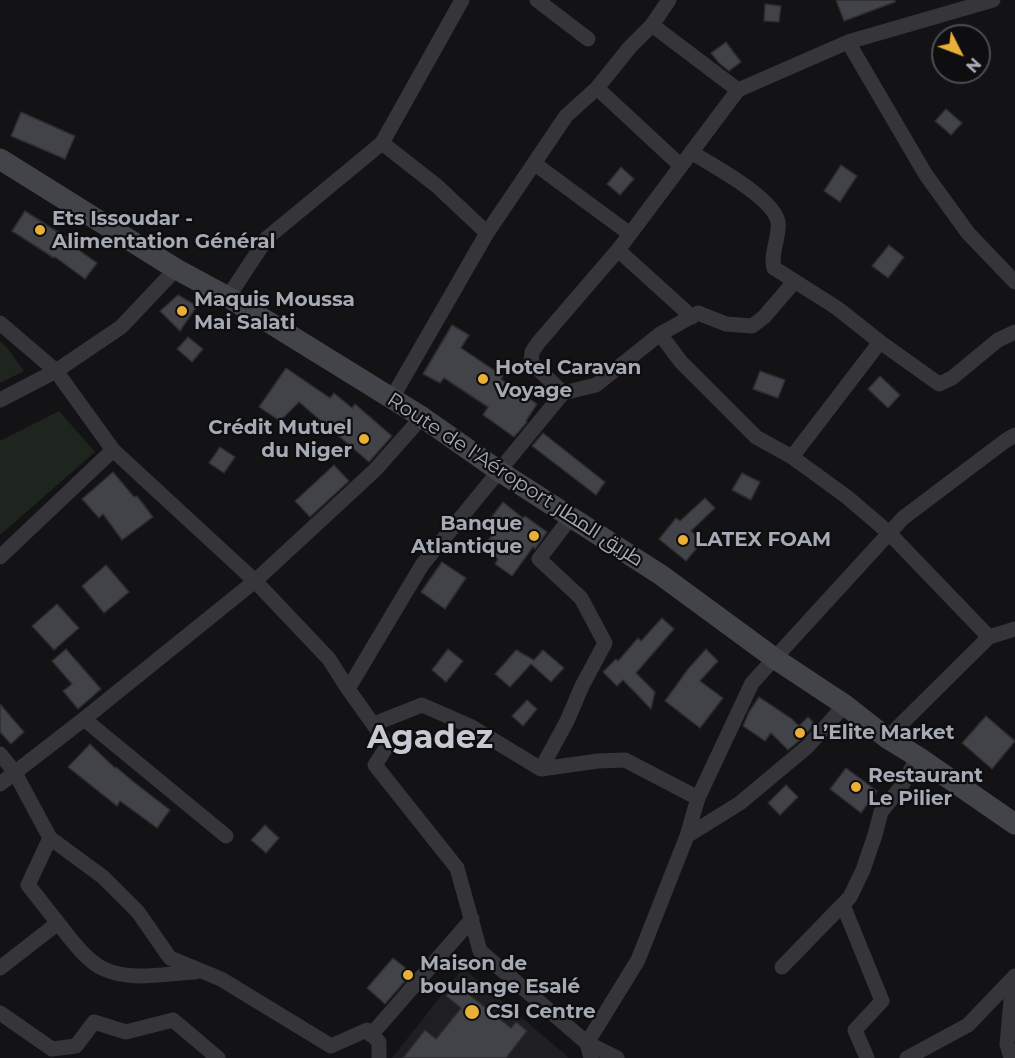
<!DOCTYPE html>
<meta charset="utf-8">
<style>
body{margin:0}
#map{position:relative;width:1015px;height:1058px;overflow:hidden;background:#131315;font-family:Montserrat,sans-serif}
canvas{display:block}
.north{position:absolute;left:931px;top:24px;width:60px;height:60px;box-sizing:border-box;background:#0e0e10;border:2px solid #4b4c52;border-radius:50%;rotate:132deg;font-size:16px;font-weight:700;line-height:24px;text-align:center;color:#a6aab5}
.north::after{content:'';display:block;margin:auto;width:21px;height:27px;background:#e9af37;clip-path:polygon(50% 0,100% 100%,50% 72%,0 100%)}
</style>
<div id="map">
<canvas width="1015" height="1058"></canvas>
<div class="north">N</div>
</div>
<script>
const context = document.querySelector('canvas').getContext('2d');
context.lineJoin = 'round';
function fill(path, color) { context.fillStyle = color; context.fill(path, 'evenodd'); }
function trace(path, color, width, dash) { context.strokeStyle = color; context.lineWidth = width; context.lineCap = dash ? 'butt' : 'round'; context.setLineDash(dash || []); context.stroke(path); }
function write(font, color, halo, rows, align = 'center') {
  context.font = font + ' Montserrat,Cairo,sans-serif'; context.lineWidth = 4.5; context.setLineDash([]); context.textBaseline = 'middle'; context.strokeStyle = halo; context.fillStyle = color; for (const [text, x, y, turn = 0] of rows) {
    context.save(); context.translate(x, y); context.rotate((+turn || 0) * Math.PI / 180); context.textAlign = isNaN(turn) ? turn : align; if (halo) context.strokeText(text, 0, 0); context.fillText(text, 0, 0); context.restore();
  }
}
fill(new Path2D(`
 M463,968l104,88 1,2h-176z`), '#1f1f22');
fill(new Path2D(`
 M0,341l8,8 16,22 -24,12z
 M59,411l36,41 -95,83v-94z`), '#1e251f');
const building = new Path2D(`
 M836,0h59v2l-51,19z
 M765,4l16,2 -2,16 -15,-1z
 M726,42l15,20 -12,9 -10,-8 -8,-10z
 M946,109l16,14 -11,12 -16,-14z
 M21,112l54,24 -10,23 -54,-23z
 M841,165l16,11 -17,26 -16,-11z
 M621,167l13,12 -14,16 -13,-11z
 M25,211l42,27 -2,2 32,23 -12,16 -30,-22 -1,1 -42,-27z
 M889,245l15,12 -16,21 -16,-12z
 M178,295l19,11 -17,25 -20,-20z
 M452,325l17,10 -8,13 42,28 -2,3 36,25 -11,17 1,1 -13,15 -31,-22 5,-8 -44,-29 -4,5 -17,-9z
 M188,337l15,12 -11,13 -15,-13z
 M286,368l44,30 4,-5 18,15 3,-4 37,32 -23,26 -70,-60 -19,19 -21,-14z
 M760,371l25,9 -7,18 -25,-9z
 M880,376l20,19 -12,13 -20,-19z
 M543,433l62,49 -9,13 -64,-49z
 M220,447l15,10 -11,16 -15,-10z
 M334,465l15,16 -39,36 -15,-16z
 M113,472l21,25 3,-1 16,21 -31,23 -19,-26 -4,4 -17,-19z
 M742,473l18,9 -9,18 -19,-10z
 M705,498l10,10 -24,23 12,10 -17,20 -27,-22 17,-21 4,3z
 M503,502l20,16 2,-2 22,16 -12,17 -2,-2 -21,29 -17,-12 3,-5 -10,-7 4,-6 -5,-4 9,-12 -9,-7z
 M442,562l24,16 -21,31 -24,-17z
 M106,565l23,27 -25,21 -22,-27z
 M57,604l22,24 -25,22 -22,-24z
 M662,618l12,11 -38,44 19,19 -4,17 -28,-29 -6,6 -14,-14 13,-13 2,2 20,-23 3,3z
 M66,649l35,40 -23,20 -15,-18 9,-7 -20,-23z
 M448,649l15,12 -17,21 -14,-12z
 M706,649l12,12 -18,20 23,17 -23,30 -35,-27 23,-32z
 M516,650l18,10 9,-10 21,18 -13,14 -20,-18 -21,23 -15,-13z
 M759,697l33,22 7,7 9,-9 7,7 -15,16 -12,10 -17,-17 -6,8 -22,-15 6,-14z
 M527,700l10,9 -14,17 -11,-10z
 M0,704l24,28 -13,12 -11,-12z
 M986,716l29,25 -23,28 -30,-26z
 M90,744l25,24 1,-1 19,16 35,27 -13,18 -37,-27 -3,5 -49,-39z
 M846,768l31,23 -16,22 -31,-24z
 M786,785l12,12 -18,18 -12,-12z
 M265,825l14,13 -13,15 -15,-13z
 M393,958l19,15 -27,31 -18,-16z
 M456,984l55,44 5,-6 11,9 -21,27h-103l22,-28 11,9 25,-31 -15,-12z`);
fill(building, '#424348');
trace(building, '#2d2d31', 1.5);
trace(new Path2D(`
 M537,0l51,39
 M652,25l17,-25
 M848,42l78,133 42,58 47,49
 M382,143l55,43 50,47
 M691,152c21,13 83,46 87,70 2,15 -8,31 -4,46l63,40 43,34 59,42 13,-6 46,-38 17,-8
 M535,164l95,70
 M681,166l-84,-78 33,-41 22,-22 86,65 110,-48 145,-42
 M618,250l74,67
 M228,297l39,-59 115,-95 80,-143
 M0,323l56,48 57,79 142,131 74,78 19,30
 M660,334l21,28 75,75 36,20
 M880,342l-88,115 55,40 42,36 100,104
 M563,393l33,-8 64,-51 38,-21 28,11 26,2 12,-9 30,-35
 M392,398l95,-165 79,-117 31,-28
 M0,400l56,-29 65,-44 55,-58
 M0,557l113,-107
 M84,719l142,117
 M374,724l48,-19 48,21 71,43 57,-8 27,-1 73,38
 M887,738l102,-101 26,-8
 M0,754l14,17 36,67 53,39 35,35 32,46 51,21 110,67 36,-16 12,12v16
 M541,769l26,-48 15,-35 23,-43 -24,-45 -42,-39 32,-42
 M0,784l84,-65 171,-138 120,-111 47,-53
 M687,836l53,-33 67,-56 38,-42
 M843,905l39,96 -27,29 12,28
 M58,923c12,15 28,38 46,46 28,13 62,4 92,3
 M782,967l68,-70 13,-27 12,-35 6,-23 20,-25 17,-30
 M0,968l58,-45 -30,-38 22,-47
 M0,1013l52,36 24,-3 18,-24 32,10 47,-12 45,38
 M371,1035l101,-116
 M591,1058l-4,-15 51,-83 49,-124 11,-38 54,-115 151,-165 102,-77 10,-6
 M617,1058l-30,-15 -107,-92 -23,-83 -82,-103 13,-20 -40,-56 74,-124 141,-172 -32,-31 1,-10 6,-9 80,-93 120,-160
 M907,1058l61,-33 47,-49
 M1011,1058l-4,-14 6,-66`), '#35353a', 15);
trace(new Path2D(`
 M0,159l176,110 52,28 194,120 77,54 162,104 113,83 71,47 42,33 31,19 97,67`), '#43444a', 21);
for (const [x, y, r, color] of [
 [40,230,6,"#e9af37"],
 [182,311,6,"#e9af37"],
 [483,379,6,"#e9af37"],
 [364,439,6,"#e9af37"],
 [534,536,6,"#e9af37"],
 [683,540,6,"#e9af37"],
 [800,733,6,"#e9af37"],
 [856,787,6,"#e9af37"],
 [408,975,6,"#e9af37"],
 [472,1012,8,"#e9af37"]
]) { const dot = new Path2D(); dot.arc(x, y, r, 0, 2 * Math.PI); context.fillStyle = color; context.fill(dot); trace(dot, '#0e0e10', 2); }
write('bold 20px', '#a6aab5', '#0e0e10', [
 ["Ets Issoudar -",52,219],
 ["Alimentation Général",52,242],
 ["Maquis Moussa",194,300],
 ["Mai Salati",194,323],
 ["Hotel Caravan",495,368],
 ["Voyage",495,391],
 ["Crédit Mutuel",352,428,"right"],
 ["du Niger",352,451,"right"],
 ["Banque",522,524,"right"],
 ["Atlantique",522,547,"right"],
 ["LATEX FOAM",695,540],
 ["L’Elite Market",812,733],
 ["Restaurant",868,776],
 ["Le Pilier",868,799],
 ["Maison de",420,964],
 ["boulange Esalé",420,987],
 ["CSI Centre",486,1012]
], 'left');
write('20px', '#a6aab5', '#0e0e10', [
 ["Route de l'Aéroport طريق المطار",515,480,33]
]);
write('bold 32px', '#c6c9d1', '#0e0e10', [
 ["Agadez",430,739]
]);
</script>
